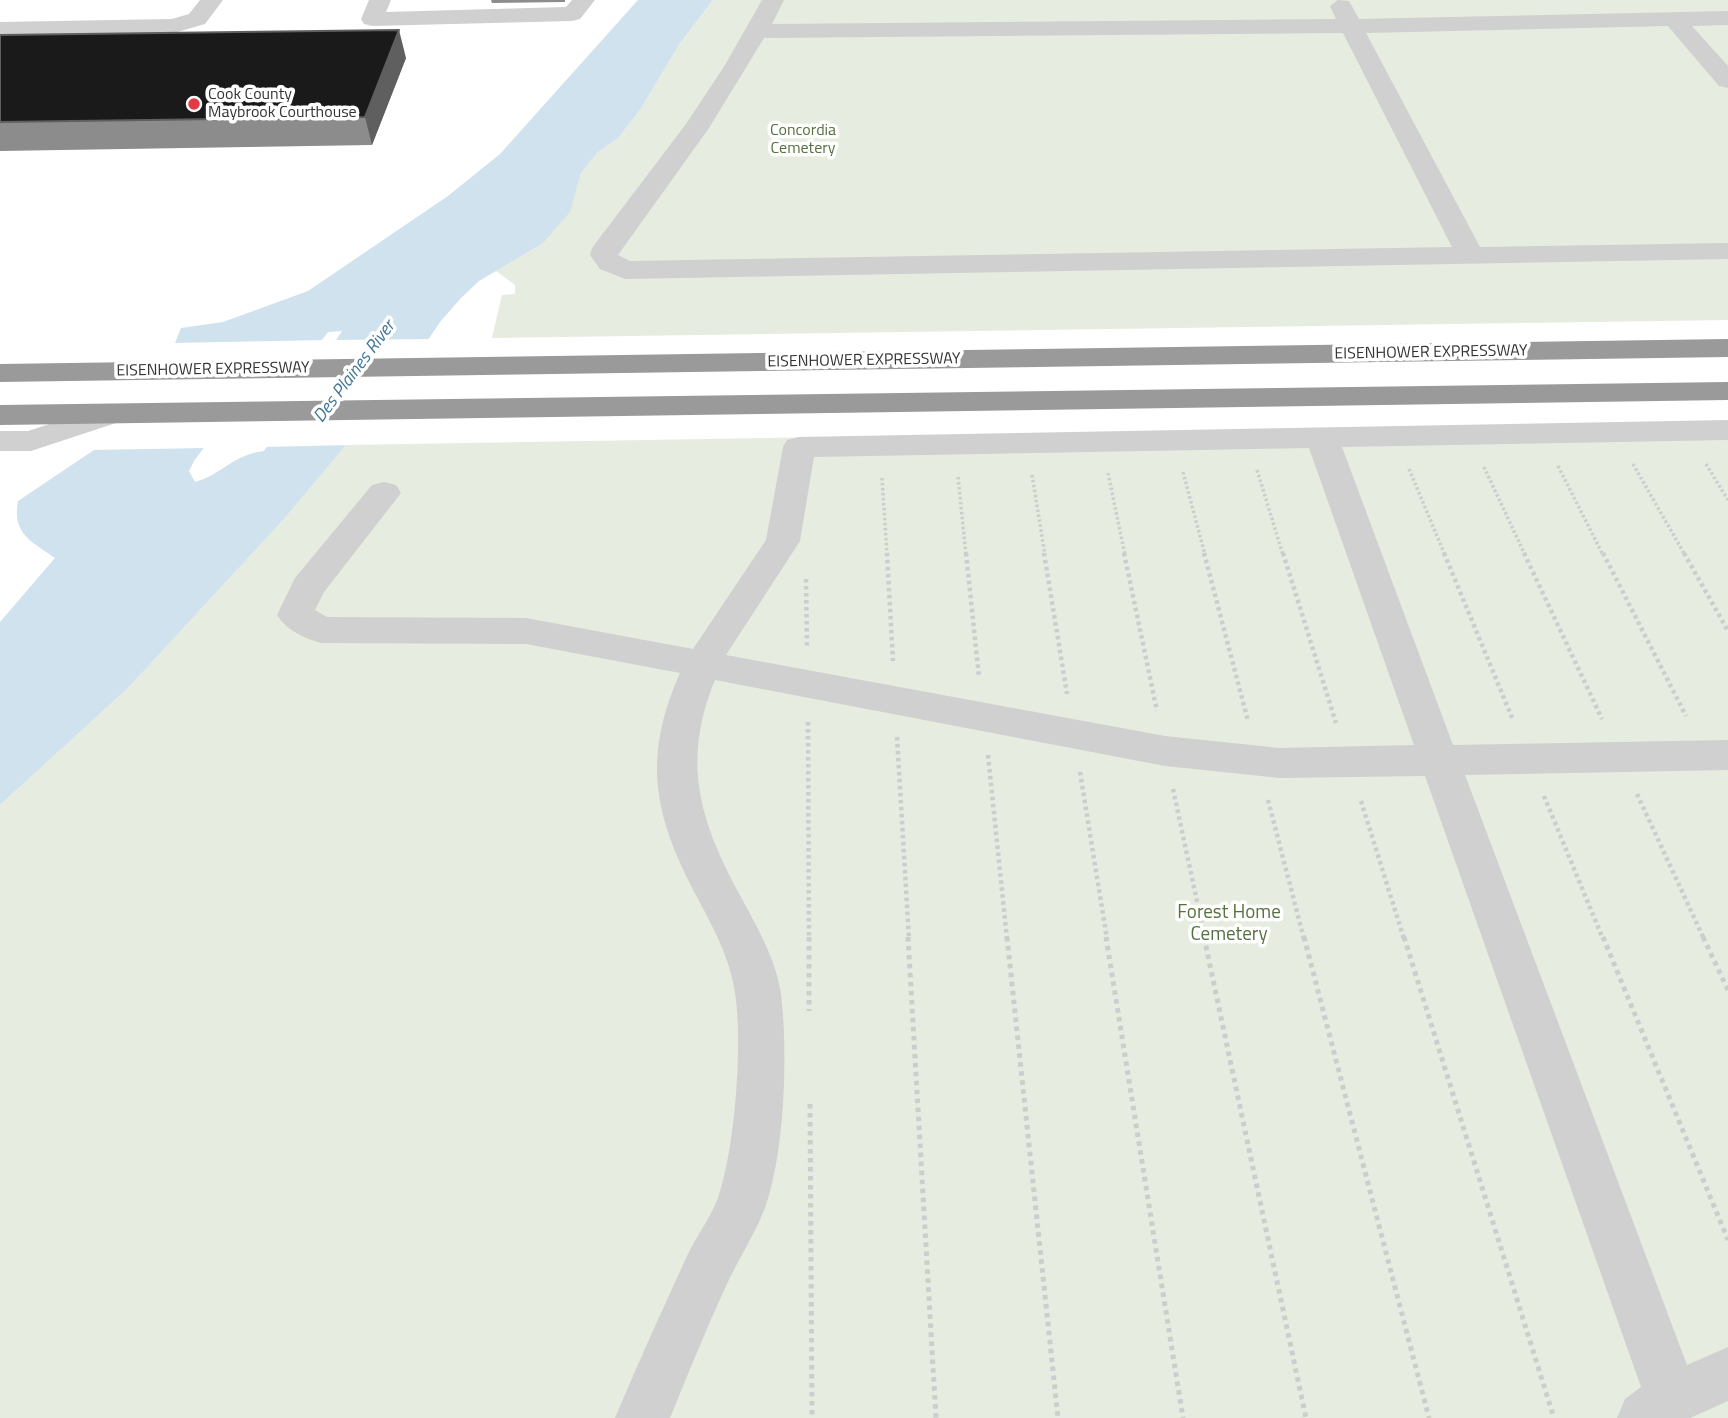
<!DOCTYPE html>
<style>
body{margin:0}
canvas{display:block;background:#fff}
</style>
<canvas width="1728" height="1418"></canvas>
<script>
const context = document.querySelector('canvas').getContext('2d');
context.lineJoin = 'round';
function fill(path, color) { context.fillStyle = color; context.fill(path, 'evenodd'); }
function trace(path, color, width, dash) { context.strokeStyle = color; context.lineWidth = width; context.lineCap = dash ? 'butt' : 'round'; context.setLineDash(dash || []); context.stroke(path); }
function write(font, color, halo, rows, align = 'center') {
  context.font = font + ' "Titillium Web",sans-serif'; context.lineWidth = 7; context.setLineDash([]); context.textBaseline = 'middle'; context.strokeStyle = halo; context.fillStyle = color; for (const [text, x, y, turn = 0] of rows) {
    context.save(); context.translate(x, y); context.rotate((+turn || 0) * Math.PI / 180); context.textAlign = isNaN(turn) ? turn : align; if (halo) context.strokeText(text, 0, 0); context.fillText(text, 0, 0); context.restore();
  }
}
fill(new Path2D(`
 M713,0h1015v320l-1236,18 10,-43 13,-1v-9l-19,-14 46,-27 33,-53 6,-18 16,-20 21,-15 22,-28 40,-67z
 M1728,422v996h-1728v-613l128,-117 156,-169 62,-74z`), '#e6ecdf');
fill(new Path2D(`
 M638,0h75l-33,43 -40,67 -22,28 -21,15 -16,20 -11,39 -28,32 -63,37 -18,17 -21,24 -62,92 -32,31 -62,74 -156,169 -128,117v-183l55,-64c-24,-17 -43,-24 -37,-57l76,-51 81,-107 6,-15 42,-6 85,-31 140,-95 52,-42zM342,331l-78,120c-30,3 -43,24 -69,31l-6,-11 5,-10c26,-35 51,-68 86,-96 16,-14 36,-14 48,-33z`), '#cfe2ee');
fill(new Path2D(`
 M434,339l-53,78 -30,28 -88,2 69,-107z
 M326,340l-4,7 -38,18 -45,41 -31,42 -121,2 84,-107z`), '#fff');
trace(new Path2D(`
 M1633,464l52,91
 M1706,464l22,36
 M1558,466l45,89
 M1484,467l41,88
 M1409,469l36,86
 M1257,470l26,85
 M1183,472l22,83
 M1108,473l17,82
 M1032,475l13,80
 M958,477l8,78
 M882,478l5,77`), '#cdcdcd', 3.5, [2.5, 2.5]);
trace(new Path2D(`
 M887,553l6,108
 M966,553l13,124
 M1044,553l23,141
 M1124,553l33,158
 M1204,553l44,168
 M1283,553l53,170
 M1444,553l69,167
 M1524,553l78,166
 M1603,553l83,163
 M1684,553l44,78
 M806,579l1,68
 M808,722l1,217
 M897,737l12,202
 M988,755l19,184
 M1080,772l27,167
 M1173,789l32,150
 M1637,794l67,145
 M1544,796l59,143
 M1268,800l36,139
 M1361,801l43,138`), '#cdcdcd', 4.5, [3.5, 3.5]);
trace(new Path2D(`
 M809,937v74
 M908,937l28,481
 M1007,937l51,481
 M1106,937l77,481
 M1204,937l102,481
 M1304,937l125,481
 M1404,937l150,481
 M1603,937l125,303
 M1703,937l25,53
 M810,1104l2,314`), '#cdcdcd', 5, [4.5, 4.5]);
fill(new Path2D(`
 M200,0h23l-18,24 -31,9 -174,3v-14l172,-3 17,-5z
 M369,0h22l-5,12 180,-5 6,-7h23l-15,19 -8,2 -200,5 -8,-2 -3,-5z
 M762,0h22l-12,24 564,-5 -6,-13 8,-6 11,1 10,18 369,-8v14l-36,1 36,40v22l-9,-2 -51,-60 -302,7 114,214 248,-4v16l-1103,20 -25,-10 -10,-14 2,-7 94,-124 39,-59zM1343,33l109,214 -822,14 -12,-6 91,-127 55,-90z
 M111,404l11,3 5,7 -5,7 -91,30h-31v-20h28z
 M1728,420v20l-386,7 111,298 275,-5v30l-263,5 222,590 41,-18v54l-38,17h-73l8,-19 16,-12 -216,-611 -145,2 -115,-12 -450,-86c-34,82 -15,142 26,217 16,30 35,62 40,97 7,60 4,154 -15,211 -10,28 -28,54 -40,81 -20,43 -38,88 -56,132h-55c23,-55 48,-110 73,-164 9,-19 23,-37 30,-56 17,-48 25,-155 17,-205 -5,-36 -23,-67 -39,-98 -42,-80 -54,-136 -16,-222l-154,-29 -205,-1c-17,-5 -35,-13 -44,-28l18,-37 77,-93 12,-3 12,3 5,8 -77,99 -9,18 12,7 199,1 167,31 73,-109 17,-93 4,-7 12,-3zM1309,448l105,297 -134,3 -115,-12 -439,-81 74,-114 14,-84z`), '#d0d0d0');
fill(new Path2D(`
 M1728,339v18l-1728,25v-18z
 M1728,382v18l-1728,25v-20z`), '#9a9a9a');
fill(new Path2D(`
 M491,0h74v2l-73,1z
 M0,35l406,23 -34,87 -372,6z`), '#8c8c8c');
fill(new Path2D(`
 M399,30l7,28 -34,87 -7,-28z`), '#5f5f5f');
const building = new Path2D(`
 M399,30l-34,87 -365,5v-87z`);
fill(building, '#1a1a1a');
trace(building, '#5f5f5f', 2);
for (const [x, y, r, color] of [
 [194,104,7,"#e63946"]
]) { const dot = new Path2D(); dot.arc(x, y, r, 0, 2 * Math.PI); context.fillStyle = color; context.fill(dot); trace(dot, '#fff', 2.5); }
write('16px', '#333', '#fff', [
 ["Cook County",208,95],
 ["Maybrook Courthouse",208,113]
], 'left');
write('16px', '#56703f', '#fff', [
 ["Concordia",803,131],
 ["Cemetery",803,149]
]);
write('16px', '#333', '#fff', [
 ["EISENHOWER EXPRESSWAY",1431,353,-1],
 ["EISENHOWER EXPRESSWAY",864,361,-1],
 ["EISENHOWER EXPRESSWAY",213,370,-1]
]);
write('italic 18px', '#3f7597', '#fff', [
 ["Des Plaines River",355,372,-53]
]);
write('19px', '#56703f', '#fff', [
 ["Forest Home",1229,913],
 ["Cemetery",1229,935]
]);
</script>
